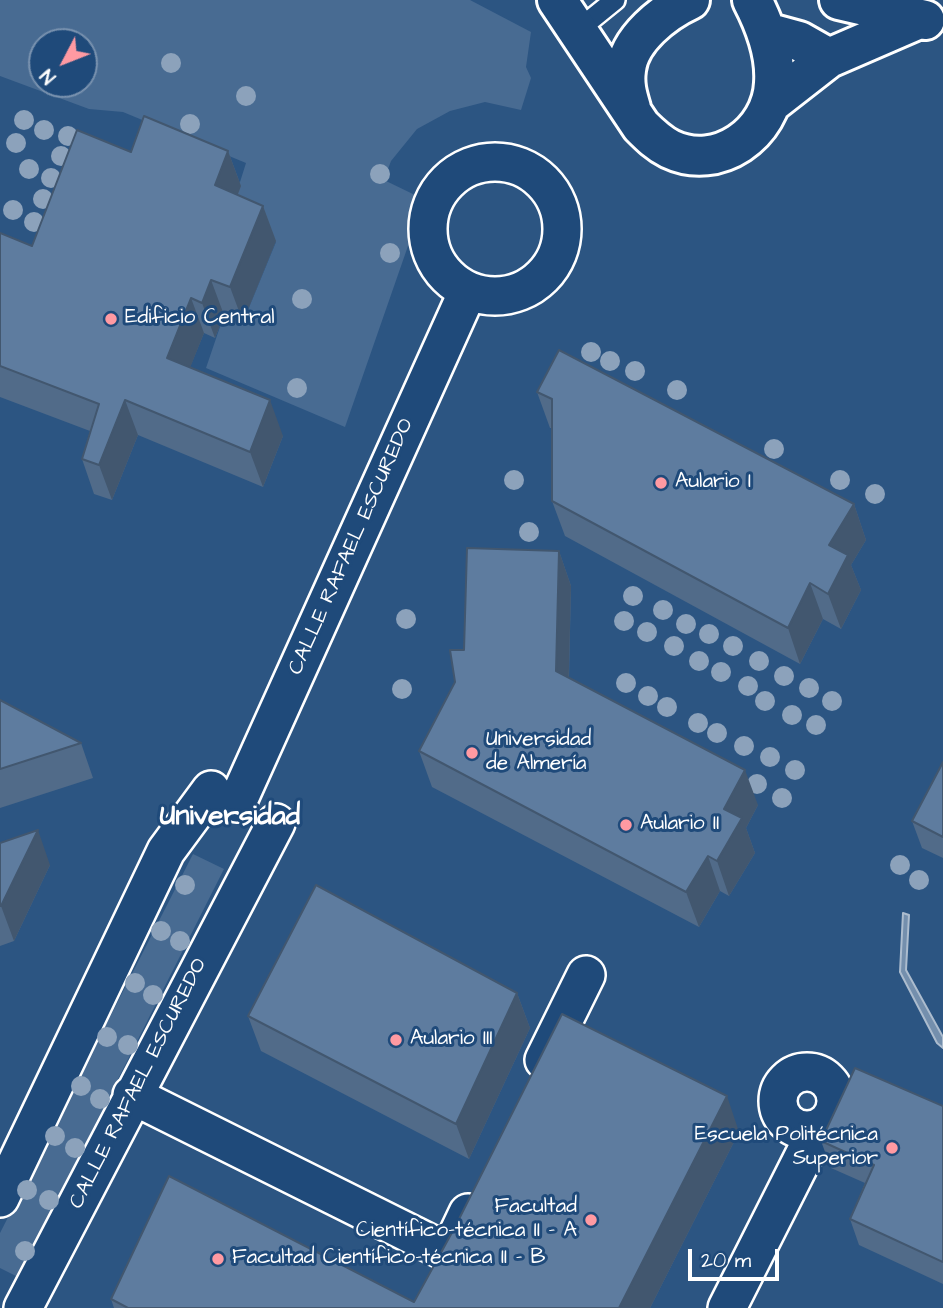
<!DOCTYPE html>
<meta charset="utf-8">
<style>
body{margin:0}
#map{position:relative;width:943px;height:1308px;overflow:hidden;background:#2c5582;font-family:"Architects Daughter",sans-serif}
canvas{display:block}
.north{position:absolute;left:28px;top:28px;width:70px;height:70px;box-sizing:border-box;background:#1f4a7a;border:2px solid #7992af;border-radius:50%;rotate:228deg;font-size:19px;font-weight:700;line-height:28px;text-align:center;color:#fff}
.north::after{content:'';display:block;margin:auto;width:24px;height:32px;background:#ff9aa2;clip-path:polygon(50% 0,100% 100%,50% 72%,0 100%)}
.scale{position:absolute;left:688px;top:1249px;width:91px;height:32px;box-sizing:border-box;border:4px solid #fff;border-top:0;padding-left:9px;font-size:21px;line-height:24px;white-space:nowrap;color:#fff;-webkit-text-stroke:5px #1f4a7a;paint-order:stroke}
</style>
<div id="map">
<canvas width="943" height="1308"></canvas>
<div class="north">N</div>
<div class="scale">20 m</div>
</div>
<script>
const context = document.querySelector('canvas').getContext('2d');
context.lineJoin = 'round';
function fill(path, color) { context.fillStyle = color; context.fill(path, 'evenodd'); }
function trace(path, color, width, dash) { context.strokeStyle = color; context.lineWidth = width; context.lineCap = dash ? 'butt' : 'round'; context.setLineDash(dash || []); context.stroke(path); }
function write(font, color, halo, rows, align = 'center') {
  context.font = font + ' "Architects Daughter",sans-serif'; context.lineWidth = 6; context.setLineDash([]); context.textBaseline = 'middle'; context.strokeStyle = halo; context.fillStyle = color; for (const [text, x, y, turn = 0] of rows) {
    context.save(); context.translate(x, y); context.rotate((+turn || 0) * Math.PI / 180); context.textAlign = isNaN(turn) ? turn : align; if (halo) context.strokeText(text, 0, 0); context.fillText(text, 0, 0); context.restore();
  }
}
fill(new Path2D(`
 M0,0h470l61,32 -5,35 5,11 -10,32 -36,-8 -35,9 -33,18 -26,32 -7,19 33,16 -9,50 -63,181 -139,-59 18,-53 19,7 33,-80 -48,-22 18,-57 -123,-51 -34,-3 -89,-33zM42,42h42v42h-42z
 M193,854l31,15 -206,408 -18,-9v-35z`), '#486b92');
const water = new Path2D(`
 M903,913l6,2 -3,55 37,67v11l-6,-5 -37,-71z`);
fill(water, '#748fad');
trace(water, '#acbcce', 2);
const lane = new Path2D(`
 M578,30l37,-30`);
const street = new Path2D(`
 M428 229a67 67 0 1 1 134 0a67 67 0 1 1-134 0Z
 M237,803l231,-512
 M544,1060l42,-85
 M778 1101a29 29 0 1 1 58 0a29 29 0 1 1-58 0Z
 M132,1095l317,158 19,-40
 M0,1198l166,-347 45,-61
 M23,1308l253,-485
 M727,1308l91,-180`);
const secondary = new Path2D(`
 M557,0l84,126c9,9 17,17 29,23 48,23 102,-16 104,-66 2,-29 -9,-58 -22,-83
 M839,0l86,20
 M766,32l33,9 30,17
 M770,104l59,-46 90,-39
 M631,108c-4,-13 -7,-24 -5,-38 3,-31 38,-58 64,-70`);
trace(lane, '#fff', 24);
trace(street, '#fff', 42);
trace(secondary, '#fff', 44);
trace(lane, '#1f4a7a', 19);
trace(street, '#1f4a7a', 37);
trace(secondary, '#1f4a7a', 38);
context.fillStyle = '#8ca2bb';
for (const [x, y] of [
 [171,63],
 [246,96],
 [24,120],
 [190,124],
 [44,130],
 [68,136],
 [16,143],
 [61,156],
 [29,169],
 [380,174],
 [51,178],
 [43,199],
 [13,210],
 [34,222],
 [390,253],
 [302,299],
 [591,352],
 [610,361],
 [635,371],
 [297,388],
 [677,390],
 [774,449],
 [514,480],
 [840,480],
 [875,494],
 [529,532],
 [633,596],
 [663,610],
 [406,619],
 [624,621],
 [686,624],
 [647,632],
 [709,634],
 [674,646],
 [733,646],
 [699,661],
 [759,661],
 [721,672],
 [784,676],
 [626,683],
 [748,686],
 [809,688],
 [402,689],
 [648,696],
 [765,701],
 [832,701],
 [667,707],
 [792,715],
 [698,723],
 [816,725],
 [717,733],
 [744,746],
 [770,757],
 [795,770],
 [757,784],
 [782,798],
 [900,865],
 [919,880],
 [185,885],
 [161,931],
 [180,941],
 [135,983],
 [153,995],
 [107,1037],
 [128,1045],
 [81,1086],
 [100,1099],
 [55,1136],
 [75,1148],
 [27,1190],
 [49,1200],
 [25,1251]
]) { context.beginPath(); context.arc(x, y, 10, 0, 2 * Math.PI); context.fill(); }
fill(new Path2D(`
 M228,151l13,35 -3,9 25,11 13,35 -33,81 -19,-7 -9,23 -11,-5 -14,34 93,69 -20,51 -125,-52 -26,65 -18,-6 -12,-35 8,-28 -90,-34v-164l32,13 99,-94z
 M537,392l317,112 12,36 -15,25 10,25 -20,39 -18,-10 -23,45 -235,-128 -13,-35v-73h-2z
 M559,551l12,35 -2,92 189,127 -12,23 9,25 -26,43 -9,-5 -21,36 -267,-140 -13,-36 36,-69 9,-32z
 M0,700l81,43 12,35 -93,30z
 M943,762v96l-21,-10 -10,-27z
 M0,843l50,22 -36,76 -14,5z
 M517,993l13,35 -61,131 -208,-108 -13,-35z
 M943,1106v178l-84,-39 -9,-26 15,-36 -34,-15 -10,-27z
 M739,1132l-89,176h-536l-3,-9 303,3z`), '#516b89');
fill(new Path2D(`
 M228,151l13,35 -13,34 -13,-35z
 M263,206l13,35 -33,81 -13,-35z
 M211,280l13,35 -9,23 -13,-35z
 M191,298l13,35 -24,60 -13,-35z
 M125,400l13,35 -26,65 -13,-35z
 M270,400l13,36 -20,51 -13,-35z
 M854,504l12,36 -15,25 10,25 -20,39 -13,-35 1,-49z
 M559,551l12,35 -3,120 -12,-35z
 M810,583l13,36 -23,45 -12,-36z
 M745,770l13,35 -12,23 9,25 -26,43 -12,-35 7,-52z
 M38,830l12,35 -36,76 -13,-35z
 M708,856l12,35 -21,36 -13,-35z
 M517,993l13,35 -61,131 -13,-35z
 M727,1096l12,36 -89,176h-31z`), '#42576f');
const building = new Path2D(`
 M144,116l84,35 -13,34 48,21 -33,81 -19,-7 -9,23 -11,-5 -24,60 103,42 -20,52 -125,-52 -26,65 -17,-6 17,-55 -99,-38v-133l32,13 45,-116 54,22z
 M559,350l295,154 -25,41 19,10 -20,39 -18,-11 -22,45 -236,-127v-102l-15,-7z
 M467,548l92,3 -3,120 189,99 -21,39 18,9 -25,43 -9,-5 -22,36 -267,-141 36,-69 -5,-32h14z
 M0,700l81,43 -81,26z
 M943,762v75l-31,-16z
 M38,830l-37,76h-1v-63z
 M316,885l201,108 -61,131 -208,-108z
 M562,1014l165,82 -108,212h-491l-17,-9 58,-123 245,126 41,-75z
 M855,1068l88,38v156l-93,-43 24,-54 -53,-24z`);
fill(building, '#5e7c9f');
trace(building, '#42576f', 2);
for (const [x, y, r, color] of [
 [111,319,7,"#ff9aa2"],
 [661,483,7,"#ff9aa2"],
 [472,753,7,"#ff9aa2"],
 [626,825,7,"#ff9aa2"],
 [396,1040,7,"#ff9aa2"],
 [892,1148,7,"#ff9aa2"],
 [591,1220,7,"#ff9aa2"],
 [218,1259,7,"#ff9aa2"]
]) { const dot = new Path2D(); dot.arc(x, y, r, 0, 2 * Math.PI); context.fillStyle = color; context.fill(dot); trace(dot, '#1f4a7a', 2.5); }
write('21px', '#fff', '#1f4a7a', [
 ["Edificio Central",125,319],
 ["Aulario I",675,483],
 ["Universidad",486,741],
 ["de Almería",486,765],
 ["Aulario II",640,825],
 ["Aulario III",410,1040],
 ["Escuela Politécnica",878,1136,"right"],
 ["Superior",878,1160,"right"],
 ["Facultad",577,1208,"right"],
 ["Científico-técnica II - A",577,1232,"right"],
 ["Facultad Científico-técnica II - B",232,1259]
], 'left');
write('21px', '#fff', '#1f4a7a', [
 ["CALLE RAFAEL ESCUREDO",352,547,-66],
 ["CALLE RAFAEL ESCUREDO",139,1084,-63]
]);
write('bold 28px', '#fff', '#1f4a7a', [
 ["Universidad",230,818]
]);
</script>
